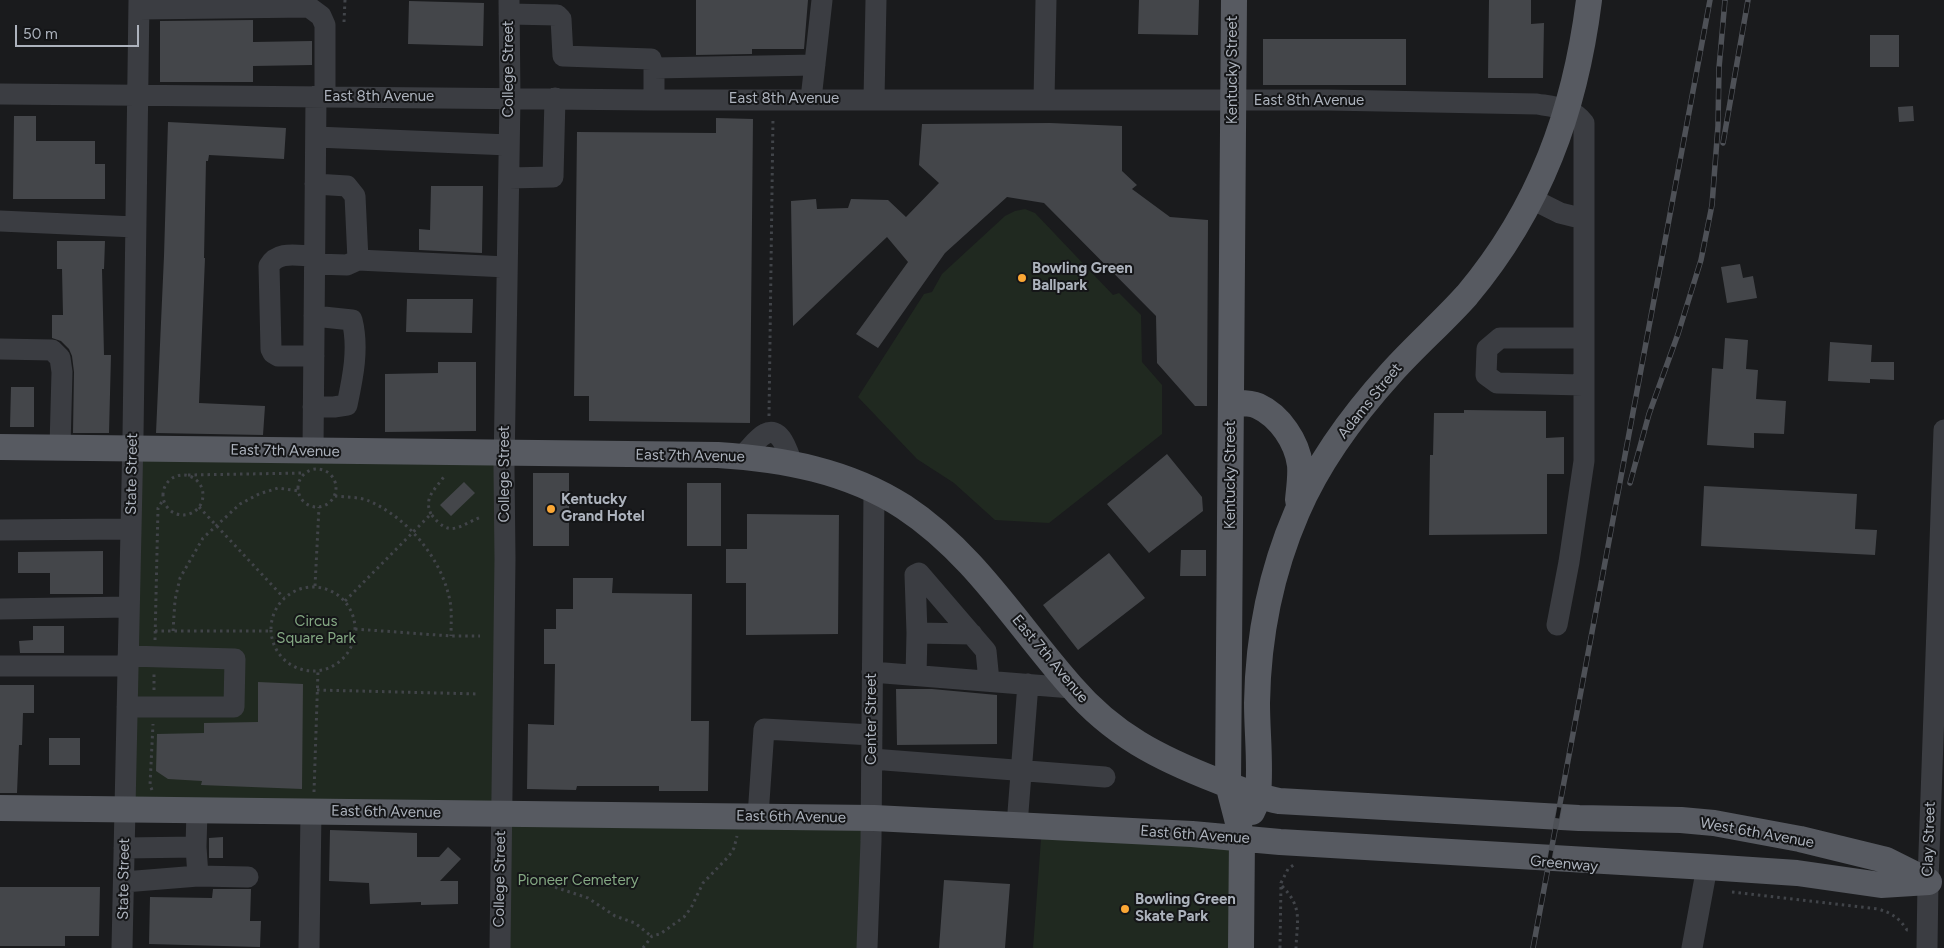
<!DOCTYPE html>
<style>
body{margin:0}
#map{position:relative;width:1944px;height:948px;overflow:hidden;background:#1a1b1d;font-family:Figtree,sans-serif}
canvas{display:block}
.scale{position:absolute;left:15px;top:25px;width:124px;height:22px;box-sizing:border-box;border:2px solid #adb3bd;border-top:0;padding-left:6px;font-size:15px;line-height:18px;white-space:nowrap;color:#adb3bd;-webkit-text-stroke:4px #151618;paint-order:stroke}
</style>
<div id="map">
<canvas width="1944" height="948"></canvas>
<div class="scale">50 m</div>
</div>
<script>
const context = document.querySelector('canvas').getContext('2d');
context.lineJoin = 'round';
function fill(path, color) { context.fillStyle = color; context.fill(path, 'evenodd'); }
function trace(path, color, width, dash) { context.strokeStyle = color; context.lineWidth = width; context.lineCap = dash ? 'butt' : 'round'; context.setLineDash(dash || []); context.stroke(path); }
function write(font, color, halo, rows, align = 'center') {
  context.font = font + ' Figtree,sans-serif'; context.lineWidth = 4; context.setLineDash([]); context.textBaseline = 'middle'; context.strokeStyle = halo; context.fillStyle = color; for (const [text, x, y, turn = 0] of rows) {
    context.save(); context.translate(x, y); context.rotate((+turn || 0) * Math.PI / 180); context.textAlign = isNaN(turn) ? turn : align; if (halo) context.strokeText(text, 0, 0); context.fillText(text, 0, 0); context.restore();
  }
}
fill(new Path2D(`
 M1025,209l10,4 78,82 6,-2 22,22 1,47 20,23v49l-113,89 -54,-3 -41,-37 -37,-24 -59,-62 66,-103 8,-2 10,-18 63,-58 10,-5z
 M132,449l372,3 -3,361 373,5 -6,130h-369l2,-135 -376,-4z
 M1042,826l200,12 -3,110h-206z`), '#202920');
fill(new Path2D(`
 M696,0h112l-4,49h-52v5l-56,1z
 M1139,0h60l-1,35 -60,-1z
 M1489,0h42v24l13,-1 -1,55h-55z
 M409,1l75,2 -1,43 -75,-2z
 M253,20v22l59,-1v24l-59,1v16h-93v-61z
 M1870,35h29v32h-29z
 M1263,39h143v46h-143z
 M1913,106l1,15 -15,1 -1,-15z
 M14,116h22v25h59v23h10v35h-92z
 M716,118l37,1 -3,304 -161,-2v-25h-15l3,-264 139,1z
 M168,122l118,6 -2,31 -75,-4 -1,6h-2l-2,97h1l-6,145 66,3 -2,29 -107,-2 8,-177z
 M1050,123l72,3v45l15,14 -5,4 38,28 38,3 -1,186h-12l-38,-43 -1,-47 -112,-113 -37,-6 -62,56 -67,95 -22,-14 52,-72 -21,-25 -94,89 -2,-125 25,-2 1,10 31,-1 3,-9 37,1 18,17 33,-34 -20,-18 3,-41z
 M431,186h52l-1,67 -63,-3v-21l11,1z
 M57,241h48l-1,28h-2l2,86h7l-2,78h-36l1,-61 -2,-16 -3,-7 -8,-8 -9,-3v-23h11l-1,-46h-5z
 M1740,264l3,14 10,-2 4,22 -30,5 -6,-36z
 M407,299h66l-1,34 -66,-1z
 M1725,338l23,2 -2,29 12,1 -2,29 30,2 -2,33 -30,-1v15l-47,-3 5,-77 11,1z
 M1830,342l42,3 -1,17h23v18l-24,-1v4l-42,-2z
 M438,362h38v69l-91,1v-58l53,-1z
 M11,387h23v40h-24z
 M1464,410l82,1v27l18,-1v37h-17v60l-118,1 1,-80h3l1,-42h30z
 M1167,454l35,43 1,14 -54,42 -42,-49z
 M533,473h36v73h-36z
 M464,482l11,11 -24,23 -11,-11z
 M687,483h34v63h-34z
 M1704,486l153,8 -2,35 22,1 -2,25 -174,-9z
 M747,514l92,1 -1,119 -92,1v-52h-20v-34h21z
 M1181,550h25v26h-26z
 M103,551v43h-53v-21h-32v-21z
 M1109,553l36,45 -67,52 -35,-45z
 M573,578h40l-1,15 80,1 -1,127h18l-1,70h-49v-5h-82l-1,4 -49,-1 1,-65 26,1 1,-61h-11v-35h12v-20h17z
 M33,626h31v27h-44l-1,-12 14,-1z
 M258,682l45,2 -1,105 -101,-4 1,-4 -34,-2 -12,-8 1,-37 47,-1v-10l54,-1z
 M0,685h34v28h-11l-1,32h-3l-2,48h-17z
 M896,689h36l65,6v49l-100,1z
 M49,738h31v27h-31z
 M330,830l87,3v24h22l9,-10 13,12 -21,22h18v23l-37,1v-3l-51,2 -1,-21 -40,-2z
 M223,837v21h-14v-20z
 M944,880l66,4 -5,64h-66z
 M0,887h100l-1,49h-34v10h-65z
 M213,889h38l-1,32h11l-1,26 -111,-3 1,-47 62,1z`), '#44464a');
trace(new Path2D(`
 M344,22l1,-22
 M769,416l4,-299
 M298 488a19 19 0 1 1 38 0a19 19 0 1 1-38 0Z
 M163 495a20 20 0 1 1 40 0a20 20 0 1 1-40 0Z
 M188,475l117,-2
 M335,496c10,1 25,1 34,5 39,17 73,58 81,100 2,11 1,23 1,35
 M199,507l85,91
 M431,514c-8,-17 5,-25 14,-39
 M315,586l4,-79
 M271 629a42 42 0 1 1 84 0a42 42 0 1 1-84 0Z
 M345,601l86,-87c19,25 27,12 50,3
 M355,629l96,7h29
 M155,631h116
 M173,631l2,-31 5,-22 23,-40 37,-34 19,-10 19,-6 21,3
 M155,640l3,-132 5,-8
 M154,690v-16
 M317,690l162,4
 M152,790l-2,-5 3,-61
 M314,792l4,-121
 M518,875l70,23 27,18 20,7 16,13
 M1282,886c21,22 15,34 14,62
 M1732,892l146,17c14,4 21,9 29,21h4
 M643,948l9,-12 8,-2 24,-17 7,-9 12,-25 26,-27 5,-8 3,-12
 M1280,948l1,-65 7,-14 7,-5`), '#414449', 3, [2.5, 4]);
trace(new Path2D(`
 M139,9l170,-2 12,9 4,9v71
 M509,14l48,1 4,4 2,37 88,3 3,9v32
 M654,68l161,-3
 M0,94l654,6h674l209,4c18,3 36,4 47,19v338l-15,101 -12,63
 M811,99l11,-99
 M874,99l2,-99
 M1044,100l2,-100
 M316,137l193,8
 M509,178l44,-1 2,-79
 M1532,199l28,14 24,6
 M0,221l135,6
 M358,260l149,7
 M315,264l32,1 11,-5 -3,-64 -8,-10 -32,-2
 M1583,338h-83l-13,11 -1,26 11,8 86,2
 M0,349l52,1 8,8 2,14 -2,75
 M314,356h-36l-5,-3 -2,-4 -2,-83c9,-16 29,-10 45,-10
 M313,407h21l13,-2c6,-28 12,-57 5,-85l-38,-4
 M313,451l3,-355
 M741,457c8,-7 16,-19 24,-23 16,-9 23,19 27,29
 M0,530l131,-1
 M0,609l129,-2
 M917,633l55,1
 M0,666h128
 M872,672l200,16
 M916,675l1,-42 -2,-58 4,-2 67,78 3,30
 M127,707h107l1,-48 -107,-3
 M872,759l233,18
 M758,816l6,-87 108,6
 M1017,825l11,-141
 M124,848l72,-1
 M198,876l50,1
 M124,882l74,-6 -2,-29 1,-37
 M122,948l11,-512 6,-436
 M309,948l2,-136
 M500,948l5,-389 -1,-91 6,-370 -1,-98
 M867,948l4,-107 3,-350
 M1692,948l15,-81
 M1927,948l1,-67 16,-451`), '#3b3d42', 21);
trace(new Path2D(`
 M1234,0l-6,784 14,54 -1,110
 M1231,403c9,0 18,-1 27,3 22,10 39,36 42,59 1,11 -1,24 -2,35
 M0,447l718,8c65,4 130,16 186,52 70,46 113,118 167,179 42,49 88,72 147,95 21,8 40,16 61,20l300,17 102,2 33,3 86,16 86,21 42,21
 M0,808l874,10 318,16 88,8 427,25 90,6 84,12 48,-3
 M1252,812c3,-6 6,-12 6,-17 3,-30 -1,-62 -1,-92 1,-65 14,-131 40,-191 22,-51 56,-97 94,-139 24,-27 52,-51 76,-78 73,-87 108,-184 122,-295`), '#575a61', 26);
const rail = new Path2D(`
 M1723,143l25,-143
 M1630,483l19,-69 29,-80 23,-74 11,-55 6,-79 1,-58 6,-68
 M1533,948l177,-948`);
trace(rail, '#4e5157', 5.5);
trace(rail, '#151618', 4, [11]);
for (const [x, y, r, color] of [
 [1022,278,5,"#fba735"],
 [551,509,5,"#fba735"],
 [1125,909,5,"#fba735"]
]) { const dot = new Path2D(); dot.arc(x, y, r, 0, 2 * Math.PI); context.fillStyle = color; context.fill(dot); trace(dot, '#151618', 2); }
write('15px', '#adb3bd', '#151618', [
 ["College Street",509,69,-90],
 ["Kentucky Street",1233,70,-90],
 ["East 8th Avenue",379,97],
 ["East 8th Avenue",784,99],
 ["East 8th Avenue",1309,101],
 ["Adams Street",1370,401,-51],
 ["East 7th Avenue",285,451,1],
 ["East 7th Avenue",690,456,1],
 ["State Street",132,474,-89],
 ["College Street",505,474,-90],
 ["Kentucky Street",1231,475,-90],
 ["East 7th Avenue",1050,659,50],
 ["Center Street",872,719,-90],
 ["East 6th Avenue",386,812,1],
 ["East 6th Avenue",791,817,1],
 ["West 6th Avenue",1757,833,10],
 ["East 6th Avenue",1195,835,4],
 ["Clay Street",1929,839,-88],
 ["Greenway",1564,864,5],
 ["State Street",124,879,-89],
 ["College Street",500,879,-89]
]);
write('bold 15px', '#adb3bd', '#151618', [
 ["Bowling Green",1032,269],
 ["Ballpark",1032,286],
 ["Kentucky",561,500],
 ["Grand Hotel",561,517],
 ["Bowling Green",1135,900],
 ["Skate Park",1135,917]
], 'left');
write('15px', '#84a883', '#151618', [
 ["Circus",316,622],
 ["Square Park",316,639],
 ["Pioneer Cemetery",578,881]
]);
</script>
